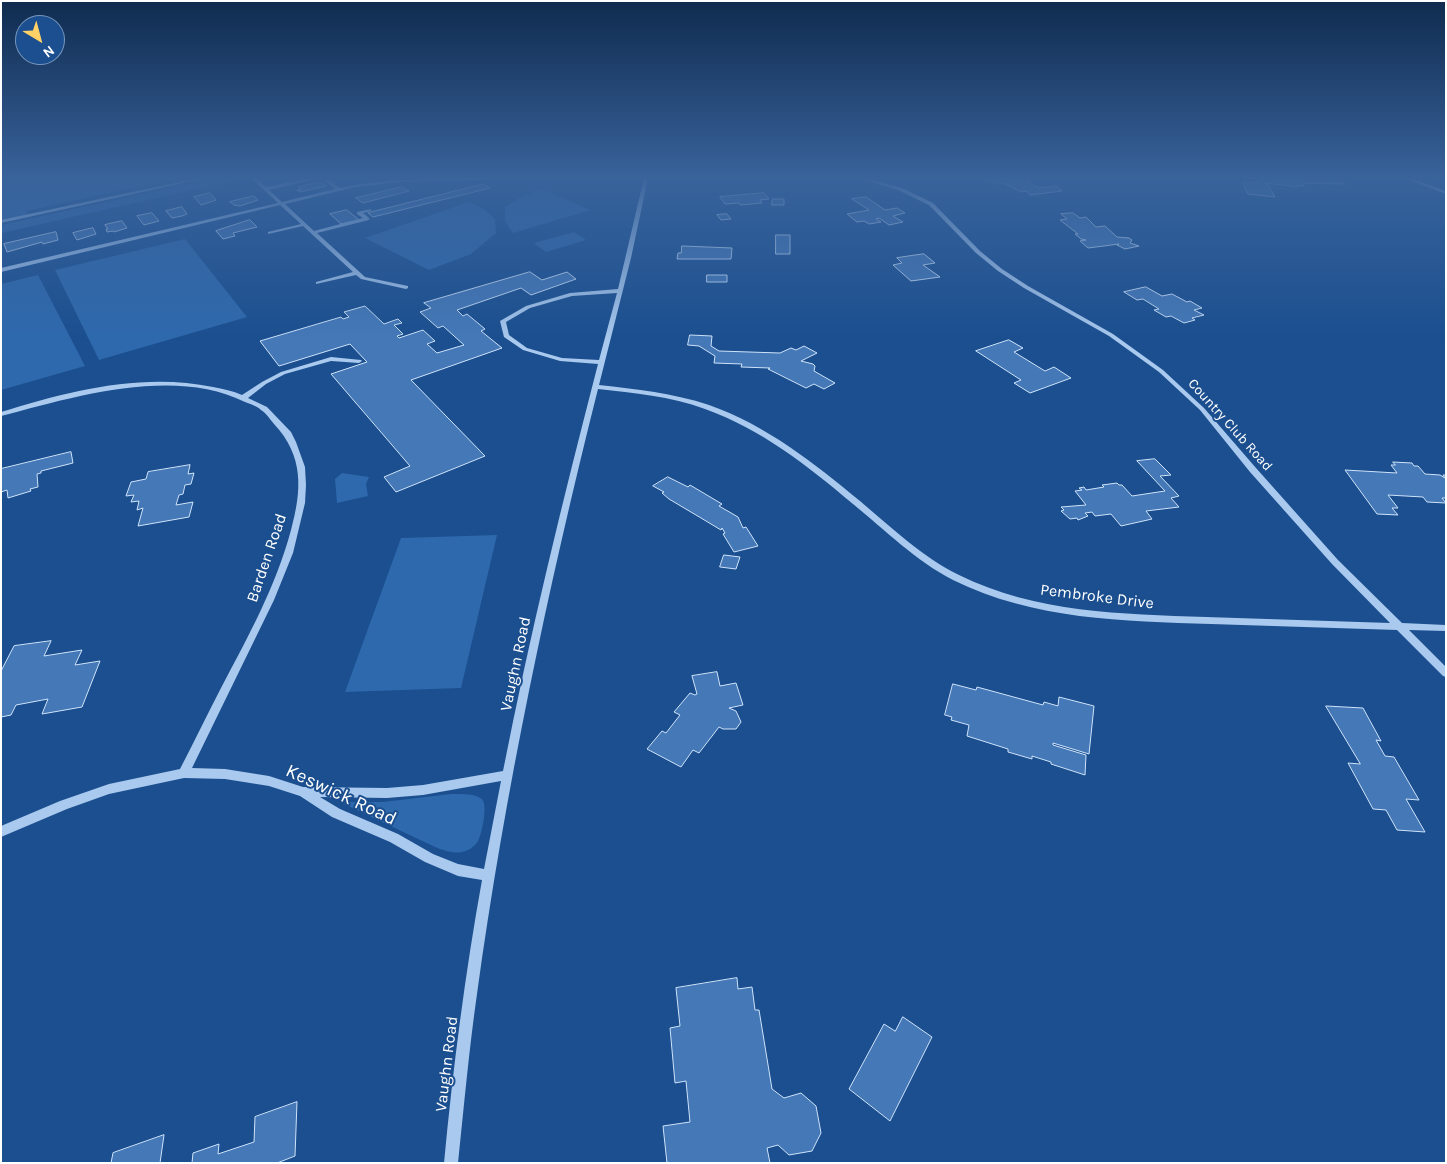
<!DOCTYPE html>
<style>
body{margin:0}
#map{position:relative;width:1447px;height:1164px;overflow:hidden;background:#1b4f8f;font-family:Karla,sans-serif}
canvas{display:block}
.frame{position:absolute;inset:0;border:2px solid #fff;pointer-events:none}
.north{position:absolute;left:15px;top:15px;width:50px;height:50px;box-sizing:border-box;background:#1b4f8f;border:1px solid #7695bc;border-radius:50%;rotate:143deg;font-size:14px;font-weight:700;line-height:20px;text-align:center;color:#fff}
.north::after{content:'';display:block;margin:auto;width:18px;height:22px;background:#ffd166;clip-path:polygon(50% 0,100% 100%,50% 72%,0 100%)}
</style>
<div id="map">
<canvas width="1447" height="1164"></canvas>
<div class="frame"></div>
<div class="north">N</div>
</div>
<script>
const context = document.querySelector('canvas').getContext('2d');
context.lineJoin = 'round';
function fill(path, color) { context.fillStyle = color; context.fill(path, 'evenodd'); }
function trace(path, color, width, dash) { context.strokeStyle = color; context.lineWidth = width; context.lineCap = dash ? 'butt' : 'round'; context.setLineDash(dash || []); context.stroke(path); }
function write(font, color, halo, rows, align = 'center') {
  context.font = font + ' Karla,sans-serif'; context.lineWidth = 4; context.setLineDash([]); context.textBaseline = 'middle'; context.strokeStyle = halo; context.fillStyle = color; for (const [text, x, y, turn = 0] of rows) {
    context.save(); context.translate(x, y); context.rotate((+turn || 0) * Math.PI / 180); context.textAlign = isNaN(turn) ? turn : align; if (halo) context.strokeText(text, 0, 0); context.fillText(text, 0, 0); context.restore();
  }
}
fill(new Path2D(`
 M1,178h177l-152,33 2,5 -27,5z
 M215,178l26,1 -240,54v-8z
 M542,189l48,21 -77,23 -8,-12v-14l16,-10z
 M469,202l16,8 10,9 1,14 -25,21 -42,16 -64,-32z
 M574,232l12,8 -40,12 -12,-9z
 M185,239l62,78 -148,43 -44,-90z
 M38,275l47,91 -84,24v-106z
 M342,473l27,4 -3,7 2,12 -31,7 -2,-24z
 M497,535l-36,153 -116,4 56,-154z
 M451,794c9,0 23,-1 31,5 6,6 0,35 -4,42 -3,6 -11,10 -16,11 -9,2 -19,-2 -27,-5l-91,-43 4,-2h35z`), '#2e69ad');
const building = new Path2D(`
 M980,178h53l-7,3 13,7 17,-2 6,5 -32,4 -4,-4 -5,1 -18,-9 -3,1z
 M1249,178h89l7,6 -43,-1 2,3h-8l1,1 -30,-4 8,14 -27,-3 -6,-12 16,1 -2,-4z
 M321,182l5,4 -26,6 -3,-2 5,-1 -3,-2z
 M484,184l6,4 -117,29 -5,-4z
 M402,187l7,4 -46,12 -7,-5z
 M210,193l6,7 -15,5 -7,-8z
 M764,193l5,6 -9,1 2,3 -22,2 -1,-2 -14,1 -5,-7z
 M254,196l4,4 -18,6 -6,-1 -4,-3z
 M866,197l19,13 12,-2 8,5 -12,3 10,6 -14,3 -10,-7 -3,1 5,3 -12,2 -5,-3 -7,1 -10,-8 22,-4 -17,-11z
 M773,199h11v6h-12z
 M182,207l5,7 -5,2 -10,2 -6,-7z
 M347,210l12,10 -18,4 -11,-10z
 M152,213l7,8 -15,4 -7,-9z
 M1073,213l7,5 6,-1 10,10 9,-1 12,11 12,1 3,2 -2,3 9,3 -14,3 -8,-4 2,-1 -31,4 -8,-7 6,-1 -5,-1 -6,-5h3l-18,-14 7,-1 -6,-5z
 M727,214l4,5 -10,1 -4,-5z
 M250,220l7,7 -24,6 2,3 -12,3 -7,-8z
 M122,221l5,7 -13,4 -1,-1 -6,1 -1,-3h2l-3,-4z
 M93,228l3,6 -19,6 -4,-7z
 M56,232l2,8 -15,4 -1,-2 -35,10 -3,-8z
 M776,235h14v19h-14z
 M682,246l50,2 -1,11h-54l1,-6h3z
 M924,254l11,9 -12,2 17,12 -29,4 -18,-16 9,-2 -5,-5z
 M530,272l12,8 25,-8 9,7 -45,16 -10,-7 -64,22 6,6 4,-2 18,15 -4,2 21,17 -91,32 74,76 -89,36 -12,-15 26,-11 -79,-92 36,-12 -17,-18 -71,22 -19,-25 81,-24 2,2 6,-2 -5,-5 21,-6 19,18 14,-5 4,4 -8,2 9,9 -6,2 2,2 24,-8 12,11 -8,3 10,9 27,-8 -21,-19 -5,2 -18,-16 11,-4 -7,-5z
 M707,275h20v7h-20z
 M1146,287l16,9 10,-2 15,8 3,-1 12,7 -8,2 10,5 -12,3 3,2 -11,3 -13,-7 -5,1 -12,-7 5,-1 -16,-10 -6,1 -13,-8z
 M690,335l22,1 -1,10 8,5 61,2 11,-5 5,2 8,-4 13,7 -16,8 12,3 2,2 -1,5 21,12 -11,6 -10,-5 -8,4 -38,-19 2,-1 -29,-1 1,-3 -28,-1 1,-7 -16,-10 -11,-1z
 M1009,340l14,8 -9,4 31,19 9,-4 17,11 -41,15 -16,-10 7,-3 -45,-29z
 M71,452l2,11 -32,8v2l-4,1 1,13 -8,2 1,2 -23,7 -1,-8 -6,2v-23z
 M1155,459l16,16 -11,1 19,20 -8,2 8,9 -33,4 6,8 -31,7 -10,-12 -16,2 -3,-4 -7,1 3,3 -10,4 -1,-2 -7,1 -9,-8 3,-1 -3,-3 25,-2 -11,-14 7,-1 -3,-2 5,-1 2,3 18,-3 -2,-2 15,-2 2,2h3l10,11 33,-5 -28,-30z
 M1393,462l19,1 2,3h4l7,8 15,1 5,3 -2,-3h3v23h-4l4,5 -19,-1 -4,-5 -35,-2 10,13h-6l6,7 -21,-1 -32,-44 52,3 -6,-8h4z
 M190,465l-2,9 6,-1 -3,11 -6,1 -2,9 -4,1 -3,10 17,-3 -4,15 -51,9 5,-18 -6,2 2,-9 -8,1 3,-7 -8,1 5,-14 15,-3 2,-7z
 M668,477l20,10 2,-2 32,19 -3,2 19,11 5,11 3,-1 12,19 -24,6 -11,-18 2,-1 -3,-5 -1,2 -20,-12 -32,-19 -7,-6 2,-1 -11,-6z
 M724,555l16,2 -4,12 -16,-2z
 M51,641l-7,15 38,-6 -7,15 25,-4 -18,46 -40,7 6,-15 -32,6 -5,10 -10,2v-46l13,-25z
 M717,672l3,14 16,-3 7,22 -14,3 7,3 5,11 -5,7h-13l-4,-2 -20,26 -6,-3 -12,17 -34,-18 15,-18 4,2 14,-18 -6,-3 16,-19 5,2 2,-1 -5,-18z
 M953,684l23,6 1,-3 66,18 1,-3 14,4 1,-9 35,9 -5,48 -36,-11v2l33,10 -1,20 -34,-11v-2l-19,-6v3l-24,-7v-3l-41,-13 2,-11 -18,-5 1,-3 -7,-2z
 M1326,706l37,2 18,33 -5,-1 9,16 9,1 25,43 -13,-1 19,33 -28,-2 -11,-20 -13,-1 -25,-46 12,1z
 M737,978l1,11 14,-2 3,23h4l13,79 12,9 17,-5 15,13 5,27 -9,18 -23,4 -11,-10 -11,3 3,15h-103l-4,-37 27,-4 -4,-41 -11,2 -5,-55 10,-2 -4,-38z
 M903,1017l29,20 -42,84 -41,-32 35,-65 11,7z
 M297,1102l-2,54 -18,7h-85l1,-10 26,-9 -1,10 36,-12 1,-25z
 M164,1135l-4,28h-49l2,-10z`);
fill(building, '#4478b7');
trace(building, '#cfe3fa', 1);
fill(new Path2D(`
 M198,178h9l-206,45v-3z
 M251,178h5l10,9 45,-9h9l-51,12 13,12 53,-13 -14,-11h5l14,10c53,-12 110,-10 164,-10l-2,1 -100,3 -46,5 -71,17 29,27 49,-13 -6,-4v-2l14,-3v2l-8,2 6,5v2l-52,13 48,44 43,9v2l-2,1 -45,-10 -5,-4 -40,9v-2l37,-10 -50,-46 -35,8v-2l33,-8 -21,-19 -279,67v-4l277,-65z
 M644,178h4l-17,80 -32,127c37,4 74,8 110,20 57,20 105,58 151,96 31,26 62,56 99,74 77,38 163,39 247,42 61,2 123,4 184,6l-58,-59 -82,-92 -50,-62 -41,-38 -50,-36 -85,-48 -26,-17 -22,-18 -47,-48 -31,-15 -40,-12h7l37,10 31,15 47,48 22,18 26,17 85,48 50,36 41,38 52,60 82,92 64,63 44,2v6l-37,-1 37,37v10l-3,-1 -46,-46c-62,-2 -124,-4 -186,-6 -88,-3 -177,-4 -258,-44 -37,-19 -68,-50 -100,-76 -45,-38 -92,-75 -148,-95 -35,-13 -71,-16 -107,-20 -50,199 -93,402 -121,605 -8,56 -13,112 -19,169h-14c9,-95 21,-189 38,-283l-24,-4 -33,-14 -35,-20 -58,-25 -32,-21 -31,-10 -44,-7 -41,-1 -75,16 -42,15 -66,28v-11l59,-25 49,-17 71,-15c14,-27 27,-54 41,-81 27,-51 55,-102 70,-158 11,-40 13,-74 -17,-106 -4,-5 -8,-11 -13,-14 -4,-4 -11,-6 -16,-8 -71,-36 -172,-5 -244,14v-4c67,-21 142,-40 212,-25 10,2 20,4 29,8l20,-13 19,-10 50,-15 30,3 1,1 -3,2 -28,-2 -46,13 -19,10 -18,14 19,9 24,25 5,10 9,25 1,18 -1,18 -12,50 -19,47 -82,168 33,1 44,7 34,11 84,1 36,-3 80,-14c27,-137 60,-272 95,-407l-38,-3 -37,-11 -19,-13 -4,-16 26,-15 44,-13 48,-4zM617,293l-18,67 -37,-2 -35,-10 -18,-13 -3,-13 24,-14 42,-12zM501,781l-17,88 -26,-5 -25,-10 -35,-20 -58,-25 -20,-12 67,1 36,-3z
 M1404,178h6l36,13v3z`), '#a9c9ee');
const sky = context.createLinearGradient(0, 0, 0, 341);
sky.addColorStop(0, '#0f2b4f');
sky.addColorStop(0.52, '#39639b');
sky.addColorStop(1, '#39639b00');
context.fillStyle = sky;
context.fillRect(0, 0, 1447, 341);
write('14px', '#fff', '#1b4f8f', [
 ["Country Club Road",1230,425,48]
]);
write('16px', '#fff', '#1b4f8f', [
 ["Barden Road",267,558,-71],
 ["Pembroke Drive",1097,597,7],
 ["Vaughn Road",516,664,-78],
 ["Vaughn Road",447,1064,-83]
]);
write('19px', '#fff', '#1b4f8f', [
 ["Keswick Road",341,795,25]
]);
</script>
